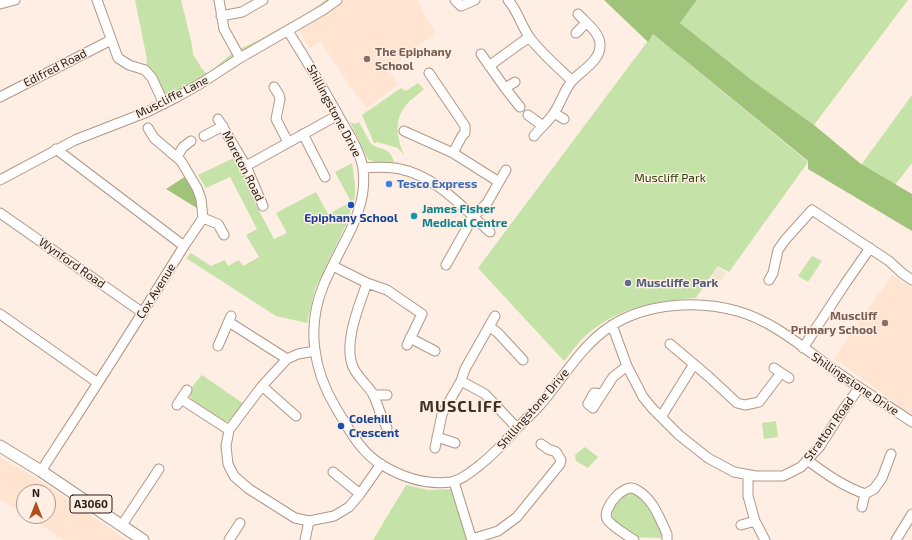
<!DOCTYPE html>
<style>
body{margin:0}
#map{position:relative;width:912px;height:540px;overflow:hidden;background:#feeee3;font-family:"Exo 2",sans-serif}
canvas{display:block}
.north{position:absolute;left:16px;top:484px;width:40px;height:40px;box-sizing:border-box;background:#feeee3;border:1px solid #a89a91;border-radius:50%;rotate:0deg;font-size:11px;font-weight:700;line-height:16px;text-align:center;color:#261d16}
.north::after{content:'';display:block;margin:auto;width:14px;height:18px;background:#b24d20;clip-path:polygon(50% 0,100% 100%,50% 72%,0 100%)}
</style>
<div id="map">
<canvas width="912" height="540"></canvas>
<div class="north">N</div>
</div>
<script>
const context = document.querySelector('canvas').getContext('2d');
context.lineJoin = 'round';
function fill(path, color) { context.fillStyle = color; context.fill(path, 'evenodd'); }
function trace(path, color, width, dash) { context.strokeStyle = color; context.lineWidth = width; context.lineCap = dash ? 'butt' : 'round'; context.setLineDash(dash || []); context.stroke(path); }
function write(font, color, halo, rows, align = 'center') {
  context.font = font + ' "Exo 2",sans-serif'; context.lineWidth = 3; context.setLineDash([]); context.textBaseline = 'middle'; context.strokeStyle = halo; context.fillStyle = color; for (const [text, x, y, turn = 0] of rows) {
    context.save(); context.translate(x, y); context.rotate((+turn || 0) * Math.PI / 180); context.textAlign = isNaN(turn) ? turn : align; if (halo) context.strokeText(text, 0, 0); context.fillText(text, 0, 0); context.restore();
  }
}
fill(new Path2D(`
 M337,0h80l18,33 -47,37 10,14 -31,24 -12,-15 -34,-51 -12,6 -12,-22z
 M892,275l20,13v127l-78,-57z
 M0,458l41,23 85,59h-62l-37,-24h21v-24h-24v22l-24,-15z`), '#fee4d1');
fill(new Path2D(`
 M718,267l8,6 -9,14 -8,-6z`), '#f0e7d2');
fill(new Path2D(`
 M135,0h46l11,45 1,9 9,15 5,5 28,-23 22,-10 52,-29 17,-12h11l-173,104 -19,-34 2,-11z
 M697,0h211l-94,125 -61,-44 -73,-58z
 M653,34l155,128 -79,110 -11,-6 -22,32c-43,3 -82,10 -115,42 -6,7 -11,14 -17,21l-86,-93z
 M418,83l6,6c-5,5 -12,9 -17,15 -14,16 -10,33 -3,51l-6,-7 -21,-6 -1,1h-2l-12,-28 39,-27 5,3z
 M912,95v68l-17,22 -34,-20z
 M350,122l5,2 4,-2 12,22c11,7 20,3 23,19 -9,0 -19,1 -26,-4z
 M238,156l18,35 -1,12 19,36 13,-6 -11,-20 40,-21 12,22 23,-12 -16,-30 17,-9 3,22v11l-9,29 -31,64 -8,34 -31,-7 -90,-58 5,-5 20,13 14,-6 3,6 11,-6 4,6 16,-9 -13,-22 11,-6 -27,-52 -24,11 -8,-13z
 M812,256l10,5 -14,21 -10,-6z
 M202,375l42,29c-5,6 -11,20 -20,17l-32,-21c-7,-8 4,-18 10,-25z
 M776,421l2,16 -14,2 -2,-16z
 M585,447l13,10 -10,11 -12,-7 -1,-6z
 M406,485l22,5 23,-1 2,3 14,48h-94z
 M634,491l17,13 13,33 -3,1 -26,-1 -22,-16 -1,-11 13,-18z`), '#c5e2a8');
fill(new Path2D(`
 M604,0h93l-17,23 73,58 61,44 47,39 51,30v37l-104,-62v-8l-155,-127 -5,8z
 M186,176l12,24 2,10 -34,-21z`), '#9fc378');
const minor = new Path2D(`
 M97,0l21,58 11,7 16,5 7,8 12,26
 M219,0l5,29 16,29
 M455,0l6,6 14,-6
 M508,0c10,11 13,26 22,38 12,16 28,29 42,43
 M0,4l15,-4
 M221,16l21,-4 21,-12
 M288,31c17,27 33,54 49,82 9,17 23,36 26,56 4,29 -9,56 -22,80 -6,12 -12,23 -17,35 -18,42 -11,86 12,124 13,21 24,44 46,57 20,12 45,20 69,17 11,-2 21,-11 29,-17 15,-12 24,-22 36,-36 8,-8 16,-15 24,-24 23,-26 41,-60 71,-79 35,-23 86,-26 126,-15 37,10 69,39 100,61 25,18 50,33 75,50
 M576,33l10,-10
 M481,54l24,34 15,19
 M489,66l40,-29
 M429,73l36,53v7l-3,3 -9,17
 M274,87l5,8 1,4 -4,20 12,23
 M505,88l10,-6
 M0,97l111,-57
 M554,113l10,6
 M528,115l15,11
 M218,119l28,47 17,40
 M148,128l6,10 27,23 16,27 4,11 2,19 -19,28
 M404,131l49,22 46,29 -12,21 -14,14 -27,48
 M303,134l22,43
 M204,136l19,-10
 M534,136c6,-8 15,-15 20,-23 7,-10 10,-23 18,-32 9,-10 28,-20 28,-35 1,-13 -14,-23 -22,-32
 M177,157l6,-10 8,-6
 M246,166l92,-51
 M363,168c12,-1 25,-2 37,1 36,7 63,39 90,63
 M0,180l75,-40 72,-28 30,-15 23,-13 40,-26 83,-48 14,-10
 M499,182l7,-12
 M0,213l143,100
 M203,218l15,6 6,11
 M333,266l34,17 20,7 35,24 -15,31
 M769,280l4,-7 5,-23 7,-10 27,-30 77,51 13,12 10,7
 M367,283c-8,23 -24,60 -14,84 5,11 14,17 20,27 5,11 8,23 14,34
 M0,314l98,69
 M229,322l58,37
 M612,325l15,41 16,31 9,11 27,27 29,23 26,14 22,4h27l18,-9 19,-21 23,-36 16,-22
 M489,326l9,7 25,27
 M410,338l25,13
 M670,344l38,32 29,27 8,2 14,-3 22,-29
 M218,346l13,-30
 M803,348l42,-64 25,-36
 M315,351l-17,3 -11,5 -25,27 -33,44 -3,16 2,18 6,12 15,13 46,29 14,3 25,-5 15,-9 11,-13 21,-30
 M774,368l15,10
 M461,381l24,13 32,34
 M262,386l34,30
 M602,394l-8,-1 -6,11 5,4 20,-31 14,-11
 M373,395h14
 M181,399l48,31
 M177,405l10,-15
 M661,417l33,-53
 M437,437l18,6
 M435,448l7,-34 19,-33 4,-12 30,-53
 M807,460c19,14 36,26 58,34l9,-5 8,-11 9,-24
 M41,471c49,-75 96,-149 143,-225l-128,-97
 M333,472l27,22
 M748,475v21l7,25 10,19
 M454,482l18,58
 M862,507l3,-13
 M122,525l37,-56
 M741,525l14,-4
 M472,539l26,-8 19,-14 43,-53 1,-4 -5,-8 -8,-3 -7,-5
 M229,540l11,-17
 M305,540l4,-19
 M634,540c-7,-5 -23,-14 -27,-21 -5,-10 16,-36 28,-30 18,9 24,28 32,45v6
 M896,540l16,-26`);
const major = new Path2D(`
 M0,446l41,25 102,69`);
trace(minor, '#b09887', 11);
trace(major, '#b09887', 13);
trace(minor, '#fff', 9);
trace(major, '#fff', 11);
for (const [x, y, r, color] of [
 [367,59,4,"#8d6e63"],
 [389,184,4,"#3f7fe0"],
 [351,205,4,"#1a4fb4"],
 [414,216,4,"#0f9aa8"],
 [628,283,4,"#5c6f8a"],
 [885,323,4,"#8d6e63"],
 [341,426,4,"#1a4fb4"]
]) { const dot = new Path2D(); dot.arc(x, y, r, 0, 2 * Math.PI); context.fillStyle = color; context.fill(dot); trace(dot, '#feeee3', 1.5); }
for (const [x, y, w] of [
 [91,504,42]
]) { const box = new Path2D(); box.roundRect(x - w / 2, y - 9, w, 18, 3); context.fillStyle = '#feeee3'; context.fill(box); trace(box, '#261d16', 1); }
write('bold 11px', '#261d16', null, [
 ["A3060",91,504]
]);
write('bold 12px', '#785e54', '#feeee3', [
 ["The Epiphany",375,52],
 ["School",375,66],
 ["Muscliff",877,316,"right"],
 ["Primary School",877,330,"right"]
], 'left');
write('12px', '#261d16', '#feeee3', [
 ["Edifred Road",55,68,-27],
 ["Muscliffe Lane",172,97,-27],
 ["Shillingstone Drive",334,111,62],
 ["Moreton Road",243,166,63],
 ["Wynford Road",72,263,35],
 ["Cox Avenue",156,291,-58],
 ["Shillingstone Drive",855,384,34],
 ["Shillingstone Drive",533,409,-49],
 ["Stratton Road",829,429,-54]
]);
write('12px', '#2a4109', '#feeee3', [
 ["Muscliff Park",670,178]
]);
write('bold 12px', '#366cbe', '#feeee3', [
 ["Tesco Express",397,184]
], 'left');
write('bold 12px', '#0d838f', '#feeee3', [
 ["James Fisher",422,209],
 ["Medical Centre",422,223]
], 'left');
write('bold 12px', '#164399', '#feeee3', [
 ["Epiphany School",351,218],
 ["Colehill",349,419,"left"],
 ["Crescent",349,433,"left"]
]);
write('bold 12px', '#4e5e75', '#feeee3', [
 ["Muscliffe Park",636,283]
], 'left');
context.letterSpacing = '1px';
write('bold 16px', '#432f21', '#feeee3', [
 ["MUSCLIFF",461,407]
]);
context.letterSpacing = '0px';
</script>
